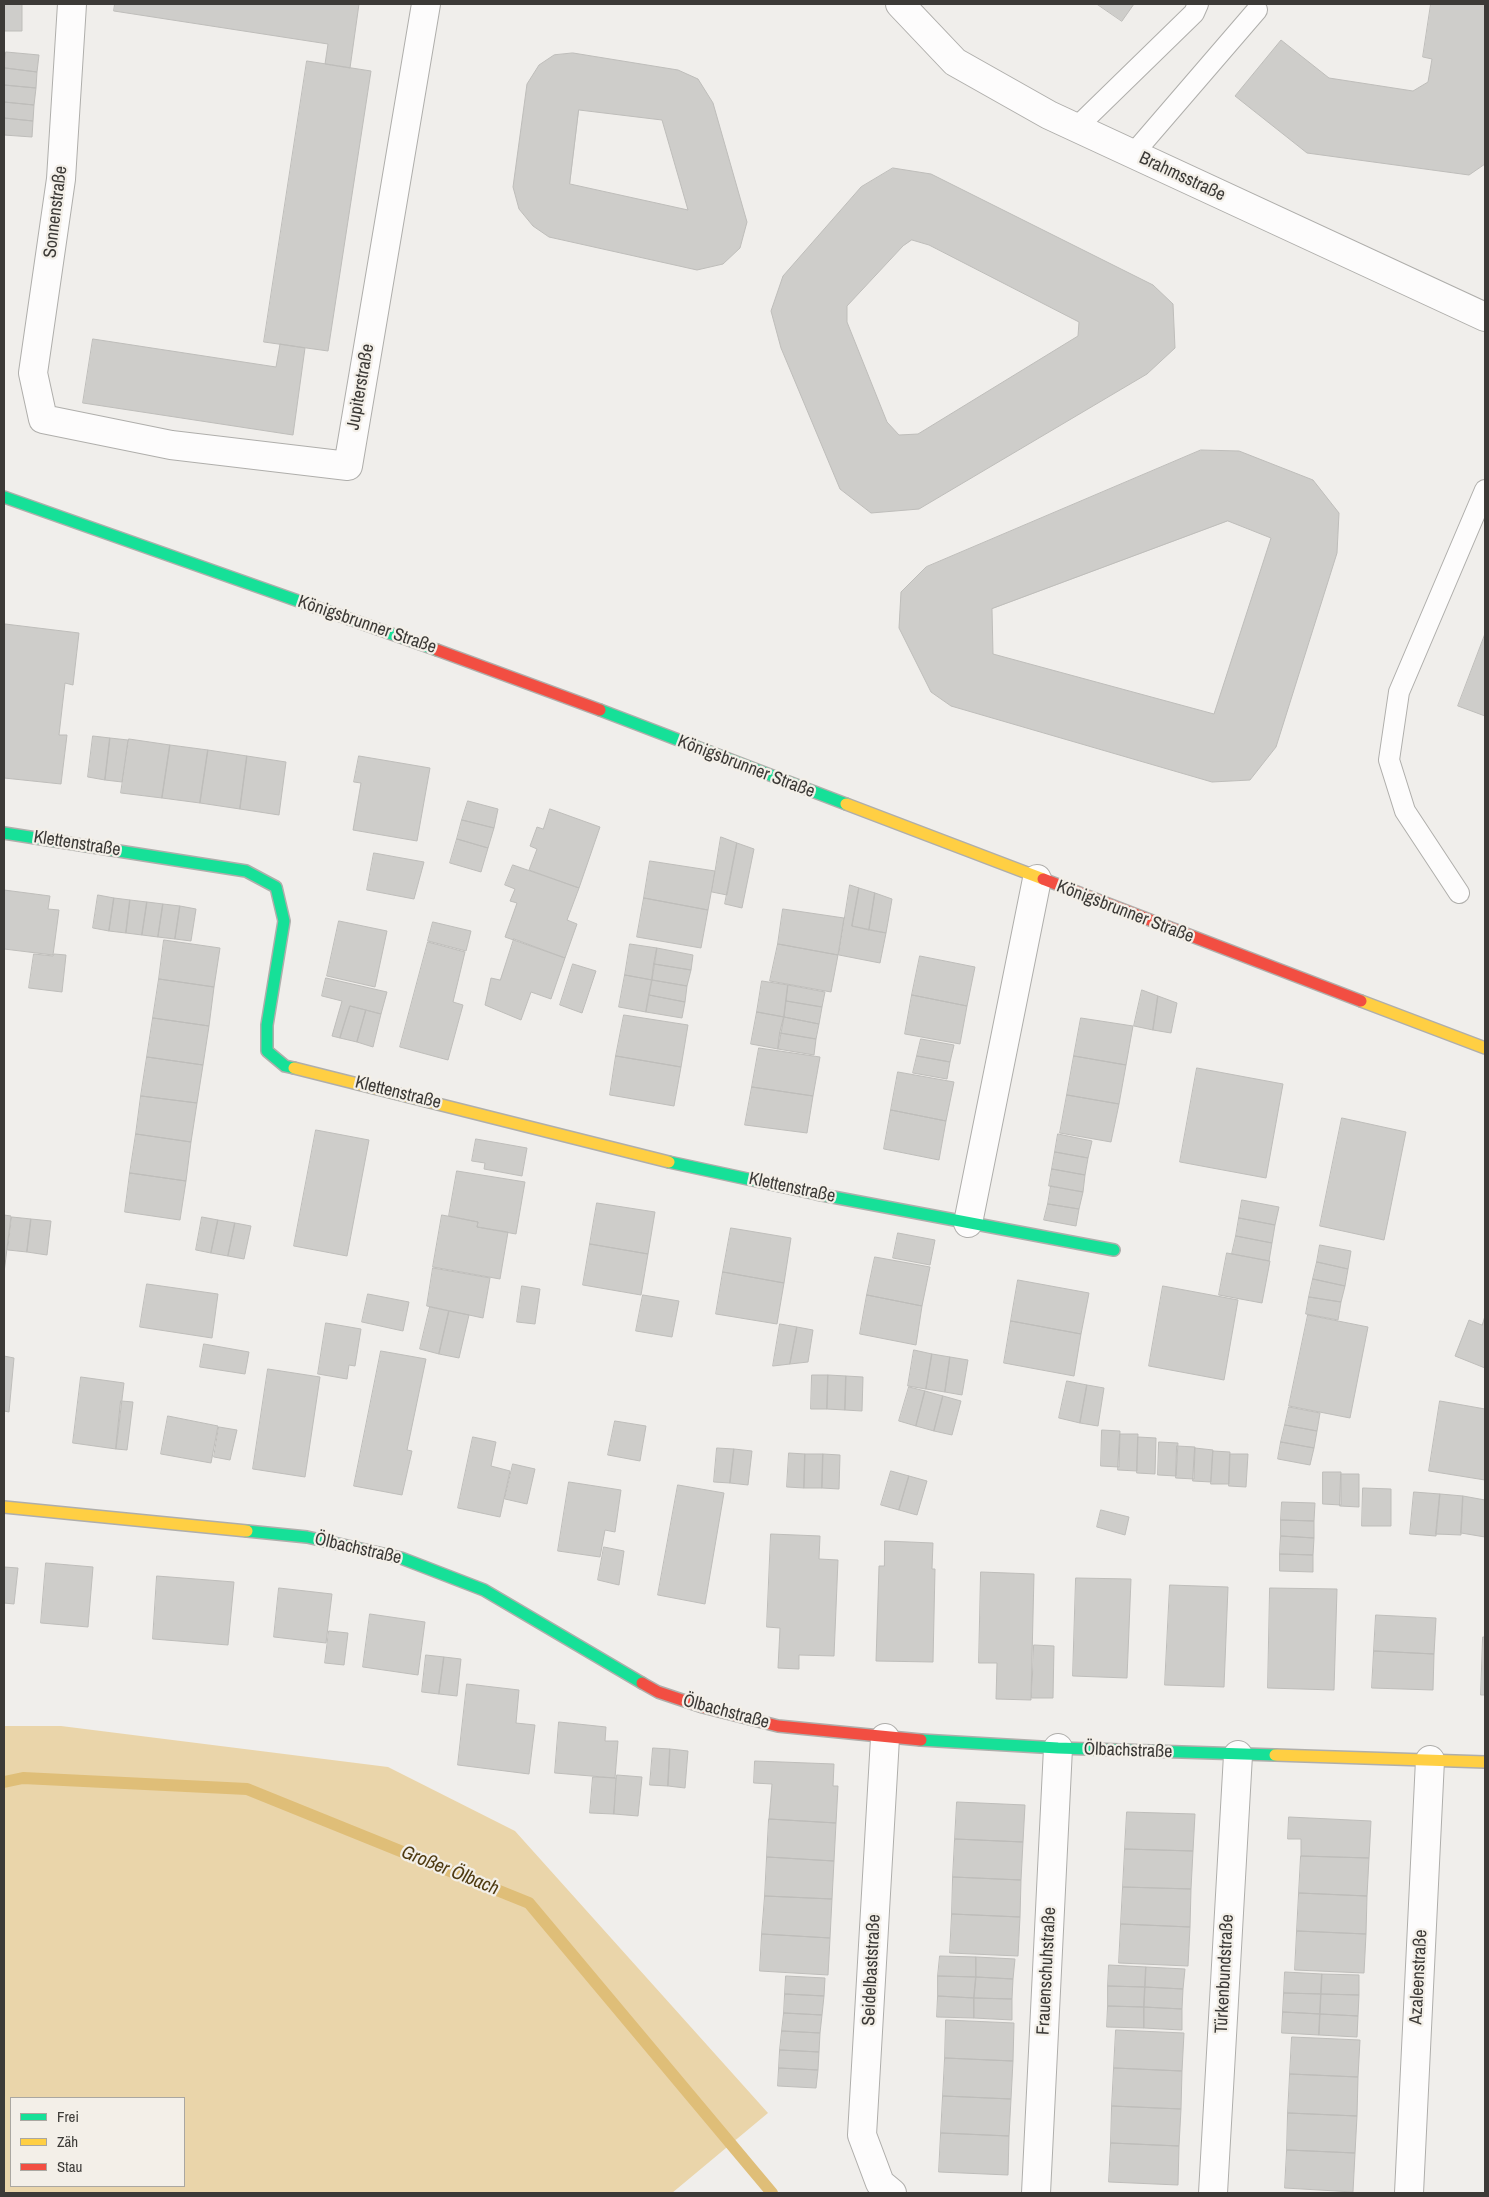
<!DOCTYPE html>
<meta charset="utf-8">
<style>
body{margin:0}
#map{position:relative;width:1489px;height:2197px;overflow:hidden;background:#f0eeeb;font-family:"Archivo Narrow",sans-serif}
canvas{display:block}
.frame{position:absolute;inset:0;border:5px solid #3c3a37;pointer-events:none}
.legend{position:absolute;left:10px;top:2097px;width:175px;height:90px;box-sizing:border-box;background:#f3efe8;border:1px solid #aaa7a1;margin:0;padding:6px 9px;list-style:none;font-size:15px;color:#3c3a37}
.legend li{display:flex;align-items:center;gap:10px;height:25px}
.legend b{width:25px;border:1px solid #aaa7a1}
</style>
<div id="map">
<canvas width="1489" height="2197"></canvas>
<div class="frame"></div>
<ul class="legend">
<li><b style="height:6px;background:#16e098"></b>Frei</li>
<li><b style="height:6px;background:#ffcf43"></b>Zäh</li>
<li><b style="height:6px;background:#f24e42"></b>Stau</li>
</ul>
</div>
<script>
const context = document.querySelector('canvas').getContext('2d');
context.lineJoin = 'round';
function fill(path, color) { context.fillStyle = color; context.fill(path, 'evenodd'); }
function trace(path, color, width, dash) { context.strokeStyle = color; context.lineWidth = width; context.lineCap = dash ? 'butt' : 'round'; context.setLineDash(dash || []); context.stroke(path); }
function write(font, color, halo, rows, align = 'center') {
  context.font = font + ' "Archivo Narrow",sans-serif'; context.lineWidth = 4.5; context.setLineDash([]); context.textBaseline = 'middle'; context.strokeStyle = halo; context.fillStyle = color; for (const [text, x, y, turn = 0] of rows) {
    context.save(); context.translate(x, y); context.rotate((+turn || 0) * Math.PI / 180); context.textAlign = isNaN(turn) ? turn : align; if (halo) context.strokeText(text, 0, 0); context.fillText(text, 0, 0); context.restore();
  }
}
fill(new Path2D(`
 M4,1726h57l327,41 127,64 253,282 -96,80h-668zM11,2098h173v88h-173z`), '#ead5aa');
trace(new Path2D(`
 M4,1782l19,-4 224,11 282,114 243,290`), '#dfbe78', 12);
const building = new Path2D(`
 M4,4h18v27h-18z
 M115,4h244l-9,64 -25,-4 3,-20 -214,-33z
 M1097,4h37l-12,17z
 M1431,4h54v160l-16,11 -162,-22 -72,-57 46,-56 48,38 84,13 15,-9 4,-23 -9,-2z
 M6,52l33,3 -2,17 -32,-4z
 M573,53l105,17 20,9 15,24 34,119 -7,26 -17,16 -26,6 -148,-33 -16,-11 -14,-17 -6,-22 14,-103 12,-19 15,-10zM579,110l83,10 26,90 -118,-26z
 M307,61l64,10 -43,280 -64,-9z
 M5,68l32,4 -1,16 -32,-3z
 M4,85l32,3 -2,17 -30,-3z
 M4,102l30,3 -1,16 -29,-3z
 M4,118l29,3 -1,16 -28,-2z
 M893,168l38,6 222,111 20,19 2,44 -28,26 -228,135 -48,4 -31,-24 -59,-141 -10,-37 12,-35 78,-89zM912,240l17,5 150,77 -1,14 -160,98 -19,1 -12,-13 -40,-100v-16l56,-60z
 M93,339l183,28 4,-23 25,4 -12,87 -210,-32z
 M1201,450l38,1 74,29 26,33 -2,40 -61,194 -26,33 -38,2 -261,-76 -20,-14 -32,-64 2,-36 25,-25zM1228,521l43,17 -57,176 -221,-60 -1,-45z
 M5,624l74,9 -6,52 -8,-2 -6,52h8l-6,49 -57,-6z
 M1485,634v82l-27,-10z
 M93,736l17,2 -5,42 -17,-3z
 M110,738l18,2 -6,42 -17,-2z
 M129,739l41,6 -8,53 -41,-5z
 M170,745l38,5 -8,53 -38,-5z
 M208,750l39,6 -7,53 -40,-6z
 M247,756l39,6 -7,53 -39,-6z
 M359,756l71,12 -13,73 -64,-11 8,-47 -7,-1z
 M468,801l30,8 -4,19 -32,-8z
 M550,809l50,18 -21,61 -50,-18 8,-21 -7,-3 7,-19 6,2z
 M462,820l32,8 -6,20 -31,-9z
 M721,837l16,6 -10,52 -15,-3z
 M457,839l31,9 -7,24 -31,-9z
 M737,843l17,6 -12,59 -17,-4z
 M374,853l50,9 -10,37 -47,-9z
 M650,861l65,10 -7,39 -64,-12z
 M513,865l66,23 -12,32 10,4 -12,34 -60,-21 12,-34 -7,-2 5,-12 -10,-4z
 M850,885l9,3 -7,38 34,7 -6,30 -41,-8z
 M859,888l16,5 -6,37 -17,-4z
 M4,890l46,6 -2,13 11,1 -6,45 -49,-6z
 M875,893l17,6 -6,34 -17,-3z
 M98,895l16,3 -5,33 -16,-3z
 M114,898l16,2 -4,33 -17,-2z
 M644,898l64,12 -7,38 -64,-11z
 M130,900l17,2 -5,33 -16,-2z
 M147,902l16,2 -5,33 -16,-2z
 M163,904l17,2 -5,33 -17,-2z
 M180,906l16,3 -5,32 -16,-2z
 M783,909l61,9 -6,37 -60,-11z
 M339,921l48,10 -12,56 -48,-11z
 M433,922l38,9 -5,20 -38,-10z
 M514,939l51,19 -14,41 -20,-7 -10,28 -36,-15 6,-27 9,2z
 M164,940l56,8 -6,39 -55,-8z
 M428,942l37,10 -12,50 10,3 -15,55 -48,-13z
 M630,944l27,4 -5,32 -27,-5z
 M778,944l60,11 -7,37 -61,-11z
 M657,948l36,7 -2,15 -37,-6z
 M34,954l19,2 1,-2 12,1 -4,37 -33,-4z
 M920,956l55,11 -8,39 -55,-11z
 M573,964l23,7 -14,42 -22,-8z
 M654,964l37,6 -4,16 -35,-6z
 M625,975l27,5 -6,32 -27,-5z
 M326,978l61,14 -6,22 -31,-8 -10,32 -8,-2 10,-35 -20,-5z
 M159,979l55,8 -5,39 -56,-8z
 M652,980l35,6 -2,16 -36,-7z
 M762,981l26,4 -4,32 -27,-5z
 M788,985l37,7 -3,15 -36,-6z
 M1142,990l16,6 -5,34 -19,-4z
 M649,995l36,7 -3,16 -36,-6z
 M912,995l55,11 -7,38 -55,-10z
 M1158,996l19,7 -6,30 -18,-3z
 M786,1001l36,6 -3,17 -35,-7z
 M350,1006l16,4 -9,32 -17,-4z
 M366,1010l15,4 -8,33 -16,-5z
 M757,1012l27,5 -6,32 -27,-5z
 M624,1015l64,10 -7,42 -65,-11z
 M784,1017l35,7 -3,15 -36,-6z
 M153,1018l56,8 -6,39 -56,-8z
 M1081,1018l52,8 -7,39 -52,-9z
 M780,1033l36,6 -2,16 -36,-6z
 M921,1039l33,6 -4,17 -33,-6z
 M759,1048l61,9 -7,39 -61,-9z
 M616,1056l65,11 -7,39 -64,-11z
 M917,1056l33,6 -3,17 -34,-6z
 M1074,1056l52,9 -7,39 -52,-9z
 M147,1057l56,8 -6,38 -56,-7z
 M1197,1068l86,16 -17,94 -86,-16z
 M898,1072l56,10 -8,39 -55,-11z
 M752,1087l61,9 -6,37 -62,-8z
 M1067,1095l52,9 -8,38 -51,-9z
 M141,1096l56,7 -6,39 -55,-8z
 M891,1110l55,11 -7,39 -55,-11z
 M1342,1118l64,14 -22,108 -64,-14z
 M316,1130l53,10 -22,116 -53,-10z
 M136,1134l55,8 -5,39 -56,-8z
 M1058,1134l34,7 -4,17 -33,-6z
 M476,1139l51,9 -5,28 -38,-7 1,-6 -13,-2z
 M1055,1152l33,6 -3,17 -33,-6z
 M1052,1169l33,6 -2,17 -34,-6z
 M457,1171l68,11 -9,52 -39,-7 1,-5 -29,-6z
 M130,1173l56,8 -6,39 -55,-8z
 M1051,1186l32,6 -4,17 -31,-5z
 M1242,1200l37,7 -4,18 -36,-7z
 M597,1203l58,9 -7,42 -58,-10z
 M1048,1204l31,5 -3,17 -32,-6z
 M4,1215l7,1 -7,57z
 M442,1215l36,7 -1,5 31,5 -8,47 -67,-12z
 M12,1217l19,2 -4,33 -19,-2z
 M202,1217l16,3 -7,33 -15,-3z
 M1239,1218l36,7 -3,18 -36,-7z
 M31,1219l20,2 -4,34 -20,-3z
 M218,1220l17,3 -7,33 -17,-3z
 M235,1223l16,3 -7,33 -16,-3z
 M731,1228l60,10 -7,45 -61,-11z
 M898,1233l37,7 -5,25 -37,-7z
 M1236,1236l36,7 -3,18 -37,-7z
 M590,1244l58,10 -7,41 -58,-10z
 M1320,1245l31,6 -3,18 -31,-7z
 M1227,1253l43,8 -8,42 -43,-8z
 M875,1257l55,10 -8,39 -55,-11z
 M1317,1262l31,7 -3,17 -32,-7z
 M433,1268l57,10 -7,40 -56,-12z
 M723,1272l61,11 -7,41 -61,-10z
 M1313,1279l32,7 -4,16 -32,-5z
 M1018,1280l71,13 -8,41 -70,-13z
 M147,1284l71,10 -6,44 -72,-11z
 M522,1286l18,3 -5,35 -18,-2z
 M1163,1286l75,14 -14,80 -75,-14z
 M368,1294l41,8 -6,29 -41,-9z
 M643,1295l36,6 -7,36 -36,-6z
 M867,1295l55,11 -6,39 -56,-11z
 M1309,1297l32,5 -3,18 -32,-6z
 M430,1307l19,4 -10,43 -19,-5z
 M449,1311l20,4 -10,43 -20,-4z
 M1308,1315l60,12 -18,91 -61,-12z
 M1485,1316v52l-30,-12 14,-36 13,5z
 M1011,1321l70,13 -7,42 -70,-13z
 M326,1323l35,6 -6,37 -6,-1 -2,14 -29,-5z
 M780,1324l17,3 -7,37 -17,2z
 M797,1327l16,3 -5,32 -18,2z
 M204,1344l45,8 -4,22 -45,-7z
 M914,1350l18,4 -6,35 -18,-3z
 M381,1351l45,8 -19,91 5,1 -10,44 -48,-9z
 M932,1354l18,3 -5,35 -19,-3z
 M4,1356l10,2 -5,54 -5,-1z
 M950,1357l18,3 -6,35 -17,-3z
 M268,1369l52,8 -15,100 -52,-8z
 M812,1375h16l-1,34h-16z
 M828,1375l18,1 -1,34 -18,-1z
 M846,1376l17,1 -1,34 -17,-1z
 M81,1377l43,6 -8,66 -43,-6z
 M1067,1381l20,4 -7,38 -21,-5z
 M1087,1385l17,3 -6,38 -18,-3z
 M909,1387l16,4 -9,35 -17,-5z
 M925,1391l18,5 -9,35 -18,-5z
 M943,1396l18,5 -9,34 -18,-4z
 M121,1401l12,1 -6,48 -11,-1z
 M1440,1401l45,8v71l-56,-9z
 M1289,1407l31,6 -3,18 -32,-6z
 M168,1416l50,10 -7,37 -50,-9z
 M615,1421l31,5 -6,35 -32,-6z
 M1285,1425l32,6 -3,17 -33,-6z
 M219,1427l18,3 -7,30 -16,-3z
 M1102,1430l18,1 -1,36 -18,-1z
 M1120,1434h18l-1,37 -19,-1z
 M473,1437l23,5 -5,24 19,5 -10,46 -42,-9z
 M1138,1437l18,1 -1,36 -18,-1z
 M1159,1442l19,1 -2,33 -18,-1z
 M1281,1442l33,6 -4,17 -32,-6z
 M1177,1446l18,1 -1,32 -18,-1z
 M717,1448l17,1 -4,34 -16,-1z
 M1195,1448l18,2 -2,32 -18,-1z
 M734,1449l18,2 -4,34 -18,-2z
 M1213,1451l17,1 -1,32h-18z
 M789,1453l16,1 -1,34 -17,-1z
 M805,1454h18l-1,34h-18z
 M823,1454l17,1 -1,34 -17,-1z
 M1230,1454h18l-2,33 -17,-1z
 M513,1464l22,5 -8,35 -22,-5z
 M891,1471l18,5 -10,34 -18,-5z
 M1323,1472h18v33l-18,-1z
 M1341,1474h18v33l-19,-1z
 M909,1476l18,5 -10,34 -18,-5z
 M569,1482l52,8 -6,42 -10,-2 -5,27 -42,-6z
 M678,1485l46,8 -19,111 -47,-9z
 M1363,1488l28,1v37h-29z
 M1414,1492l26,2 -4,42 -26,-2z
 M1440,1494l23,2 -2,39 -25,-1z
 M1463,1496l22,4v37l-24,-4z
 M1282,1502l33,1 -1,18 -33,-1z
 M1101,1510l28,7 -4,18 -28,-8z
 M1281,1520l33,1v17l-33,-2z
 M771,1534l49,2 -1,23 19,1 -4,96 -35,-1v14l-21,-1 2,-40 -13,-1z
 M1281,1536l33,2 -1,17 -33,-1z
 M885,1541l48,2 -1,26h3l-2,93 -57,-1 3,-95h5z
 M604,1547l20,4 -5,34 -21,-5z
 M1280,1554l33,1v17l-33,-1z
 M46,1563l47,4 -5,60 -47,-4z
 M4,1567l14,1 -4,36 -10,-1z
 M981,1572l53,2 -3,126 -35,-1 1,-36h-18z
 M157,1576l77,6 -6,63 -75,-6z
 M1076,1578l55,1 -4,99 -54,-2z
 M1170,1585l58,2 -4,100 -59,-2z
 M279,1588l53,6 -6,49 -52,-6z
 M1270,1588l67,1 -3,101 -66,-2z
 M370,1614l55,8 -7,53 -55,-8z
 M1376,1615l60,3 -2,36 -60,-3z
 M329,1631l19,2 -4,32 -19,-2z
 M1483,1637h2v58h-4z
 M1034,1645l20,1 -1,52h-21z
 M1374,1651l60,3 -1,36 -61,-2z
 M426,1655l18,2 -5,37 -17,-2z
 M444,1657l17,2 -4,37 -18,-2z
 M467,1684l52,6 -3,33 19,2 -6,49 -71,-9z
 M559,1722l47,5 -1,14h13l-3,37 -60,-5z
 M653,1748l17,1 -2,37 -18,-1z
 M670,1749l18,2 -3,37 -17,-2z
 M755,1761l79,3 -1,22h5l-2,37 -67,-4 3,-35 -18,-1z
 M617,1775l25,2 -4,39 -24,-2z
 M593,1777l23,1 -2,36 -24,-1z
 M957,1802l68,3 -2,37 -68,-3z
 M1127,1812l68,2 -2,37 -68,-2z
 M1289,1817l82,4 -2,37 -68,-2v-17h-13z
 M769,1819l67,4 -2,38 -67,-4z
 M955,1839l68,3 -2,38 -68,-3z
 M1125,1849l68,2 -2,38 -68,-2z
 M1301,1856l68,2 -2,38 -68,-3z
 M767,1857l67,4 -2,38 -67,-3z
 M953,1877l68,3 -1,37 -68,-3z
 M1123,1887l68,2 -1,38 -69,-3z
 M1299,1893l68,3 -1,38 -69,-3z
 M765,1896l67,3 -2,39 -68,-4z
 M952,1914l68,3 -2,39 -68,-3z
 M1121,1924l69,3 -2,39 -69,-3z
 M1297,1931l69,3 -2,39 -69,-3z
 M762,1934l68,4 -2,37 -68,-4z
 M940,1956l36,1v20l-38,-1z
 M976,1957l39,2 -2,20 -37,-2z
 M1109,1965l37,2 -1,20 -37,-1z
 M1146,1967l39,2 -2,20 -38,-2z
 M1285,1972l37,2 -1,20 -37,-1z
 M1322,1974l37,1v20l-38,-1z
 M786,1976l39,2 -1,18 -39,-2z
 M938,1976l38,1 -2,21 -36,-2z
 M976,1977l37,2 -1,20 -38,-1z
 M1108,1986l37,1 -1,20 -36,-1z
 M1145,1987l38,2 -1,20 -38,-2z
 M1284,1993l37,1 -1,20 -37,-2z
 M785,1994l39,2 -2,19 -38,-2z
 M1321,1994l38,1 -1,21 -38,-2z
 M938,1996l36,2v20l-37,-1z
 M974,1998l38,1v21l-38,-2z
 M1108,2006l36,1v21l-37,-1z
 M1144,2007l38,2v21l-38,-2z
 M1283,2012l37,2 -1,21 -37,-2z
 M784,2013l38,2 -2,18 -38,-2z
 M1320,2014l38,2 -1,21 -38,-2z
 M946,2020l68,3 -1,38 -68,-3z
 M1116,2030l68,3 -2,38 -68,-3z
 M782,2031l38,2 -1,19 -39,-2z
 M1292,2037l68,3 -2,37 -68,-3z
 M780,2050l39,2 -1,18 -39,-2z
 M945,2058l68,3 -2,38 -68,-3z
 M779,2068l39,2 -2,18 -38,-2z
 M1114,2068l68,3 -1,38 -69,-3z
 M1290,2074l68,3 -1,39 -69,-3z
 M943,2096l68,3 -2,37 -68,-3z
 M1112,2106l69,3 -2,37 -68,-3z
 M1288,2113l69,3 -2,37 -68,-3z
 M941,2133l68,3 -1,39 -69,-3z
 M1111,2143l68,3 -1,39 -69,-3z
 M1287,2150l68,3 -2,39 -68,-4z`);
fill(building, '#cecdca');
trace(building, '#bebdba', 1);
const lane = new Path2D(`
 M1076,128l118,-115 4,-9
 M1133,154l124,-144
 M1459,893l-54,-82 -16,-51 10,-68 86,-202`);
const street = new Path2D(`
 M72,4l-11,175 -28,194 10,46 128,26 177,21 78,-462
 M900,4l55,58 94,53 436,202
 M968,1223l69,-344
 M885,1738l-23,397 18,48 12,10
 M1036,2193l22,-445
 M1213,2193l25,-438
 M1409,2193l21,-433`);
const fast = new Path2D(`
 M4,497l433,153
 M600,710l246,94
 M4,833l242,38 30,16 8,34 -17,104v26l18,15 9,2
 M669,1162l148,32 297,56
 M247,1531l60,6 94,21 83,32 158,93
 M921,1740l137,8 217,7`);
const slow = new Path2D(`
 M846,804l197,75
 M1361,1001l124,47
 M294,1068l375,94
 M4,1507l243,24
 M1275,1755l210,7`);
const jam = new Path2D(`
 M437,650l163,60
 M1043,879l318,122
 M642,1683l16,9 45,15 75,19 143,14`);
trace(lane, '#afaeab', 22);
trace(street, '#afaeab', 30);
trace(fast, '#afaeab', 14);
trace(slow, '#afaeab', 14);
trace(jam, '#afaeab', 14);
trace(lane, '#fdfcfc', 20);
trace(street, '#fdfcfc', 28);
trace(fast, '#16e098', 11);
trace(slow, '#ffcf43', 11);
trace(jam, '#f24e42', 11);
write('18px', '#3c3a37', '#f3efe8', [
 ["Brahmsstraße",1182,177,25],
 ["Sonnenstraße",56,212,-83],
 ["Jupiterstraße",361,387,-80],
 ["Königsbrunner Straße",367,625,19],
 ["Königsbrunner Straße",746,767,21],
 ["Klettenstraße",77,844,9],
 ["Königsbrunner Straße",1125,912,21],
 ["Klettenstraße",398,1093,14],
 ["Klettenstraße",792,1188,12],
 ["Ölbachstraße",358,1549,13],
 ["Ölbachstraße",726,1712,15],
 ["Ölbachstraße",1128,1751,2],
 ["Seidelbaststraße",872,1970,-87],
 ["Frauenschuhstraße",1047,1971,-87],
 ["Türkenbundstraße",1225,1974,-87],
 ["Azaleenstraße",1419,1977,-87]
]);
write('italic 19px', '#4e3a11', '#f3efe8', [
 ["Großer Ölbach",450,1871,22]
]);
</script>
